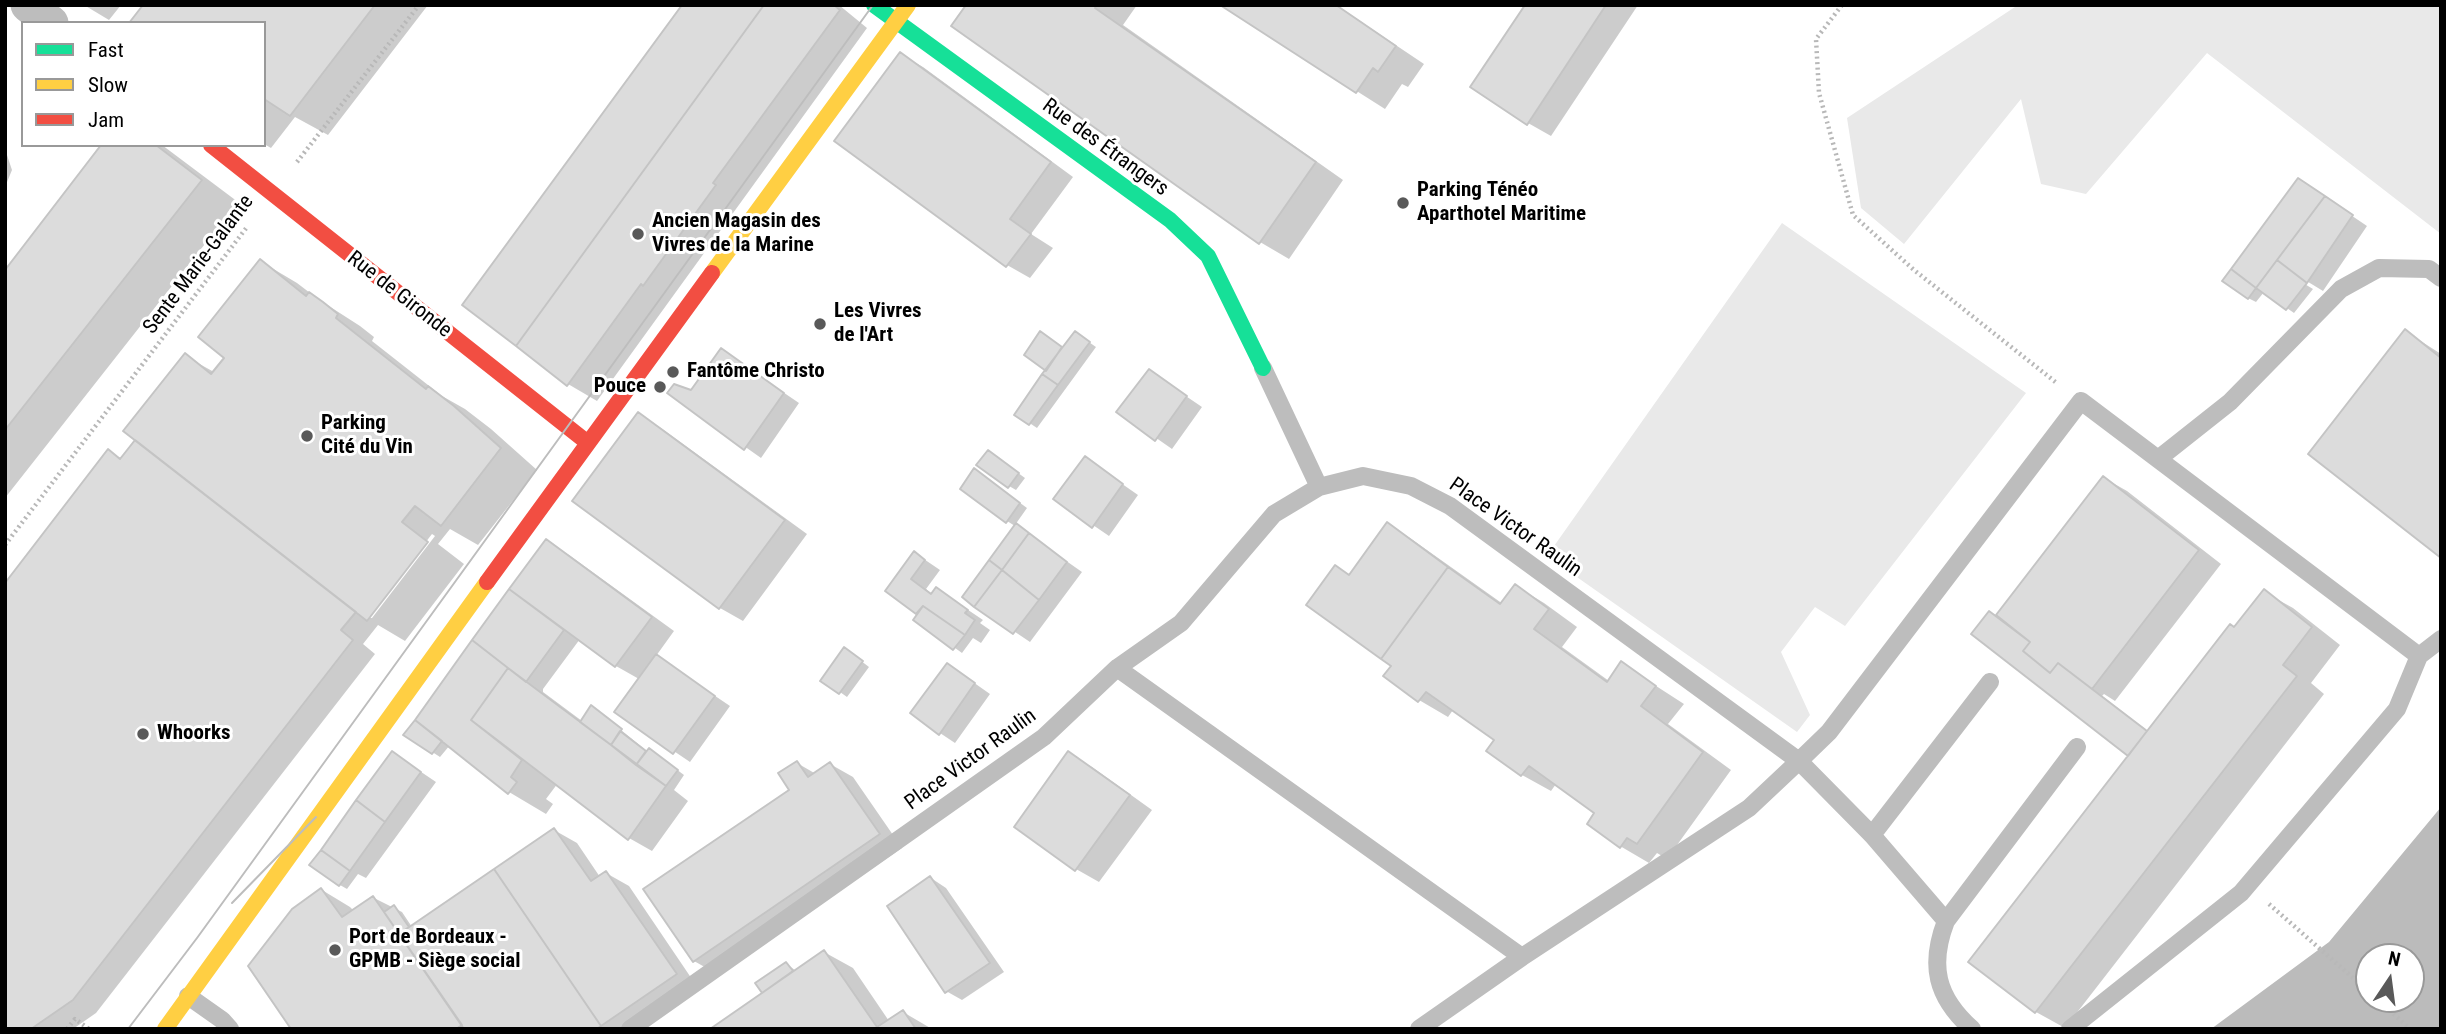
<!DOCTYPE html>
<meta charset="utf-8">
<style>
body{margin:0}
#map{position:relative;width:2446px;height:1034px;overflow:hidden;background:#fff;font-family:"Roboto Condensed",sans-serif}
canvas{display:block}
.frame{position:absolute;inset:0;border:7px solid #000;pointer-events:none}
.legend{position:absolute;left:21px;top:21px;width:245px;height:126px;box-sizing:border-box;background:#fff;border:2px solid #999;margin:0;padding:9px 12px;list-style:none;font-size:21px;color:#000}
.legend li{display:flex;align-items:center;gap:14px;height:35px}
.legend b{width:35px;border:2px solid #999}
.north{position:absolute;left:2355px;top:943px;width:70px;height:70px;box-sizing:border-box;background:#fff;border:2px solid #999;border-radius:50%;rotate:13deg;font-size:19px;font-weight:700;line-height:28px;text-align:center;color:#000}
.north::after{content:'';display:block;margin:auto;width:24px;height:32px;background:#595959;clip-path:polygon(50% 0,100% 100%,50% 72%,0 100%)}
</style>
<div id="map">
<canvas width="2446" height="1034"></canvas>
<div class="frame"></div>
<ul class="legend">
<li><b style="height:9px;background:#16e098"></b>Fast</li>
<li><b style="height:9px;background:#ffcf43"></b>Slow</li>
<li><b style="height:9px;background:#f24e42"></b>Jam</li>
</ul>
<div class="north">N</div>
</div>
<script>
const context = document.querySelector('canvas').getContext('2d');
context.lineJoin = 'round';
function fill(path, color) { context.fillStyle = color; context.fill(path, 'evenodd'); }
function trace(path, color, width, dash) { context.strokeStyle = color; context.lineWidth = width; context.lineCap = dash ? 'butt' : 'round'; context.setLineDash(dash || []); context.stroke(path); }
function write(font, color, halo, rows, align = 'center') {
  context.font = font + ' "Roboto Condensed",sans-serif'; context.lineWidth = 6; context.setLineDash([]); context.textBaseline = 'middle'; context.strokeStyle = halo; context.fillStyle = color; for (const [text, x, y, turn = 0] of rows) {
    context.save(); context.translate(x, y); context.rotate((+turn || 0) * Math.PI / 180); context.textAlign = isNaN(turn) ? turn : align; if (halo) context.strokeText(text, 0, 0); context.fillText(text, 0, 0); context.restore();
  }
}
fill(new Path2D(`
 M2018,5h423v229l-234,-181 -121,141 -45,-10 -20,-85 -117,145 -43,-36 -14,-90z
 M1782,223l244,170 -181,233 -30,-19 -34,45 29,63 -13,17 -250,-176z`), '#e9e9e9');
fill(new Path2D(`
 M2441,807v222h-230l118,-87zM2369,957h42v42h-42z`), '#bbb');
fill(new Path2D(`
 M84,5h37l-12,15z
 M145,5h283l-100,130 -33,-18 -24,31 -7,-4v-121z
 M684,5h155l28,23 -270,373 -29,-17 -103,-80z
 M968,5h169l-14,20 220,155 -54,79 -29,-17 -307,-216z
 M1221,5h115l88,59 -16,23 -6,-3 -17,25z
 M1527,5h111l-87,131 -23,-13z
 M900,54l23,13 150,110 -42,57 22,14 -23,30 -23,-13z
 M103,145h59l76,57 -233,296v-226z
 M5,149l7,21 -7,17z
 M2299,180l68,46 -44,65 -23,-14 -2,3 15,9 -19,24 -30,-21 -8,10 -8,-4z
 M260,261l37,22 21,16 42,27 14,11 -2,4 70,55 23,13 26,20 46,41 -59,75 -28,-16 -12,15 26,20 -59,77 -27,-16 -15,19 12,10 -279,359 -23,16h-68l104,-578 13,8 13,-17 50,-86 29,16 12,-14zM432,534l3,2 -63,82h-5z
 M2405,331l36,23v201z
 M1048,338l15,11 20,-11 13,9 -59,81 -21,-14 32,-44z
 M721,350l78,53 -38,55 -92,-65 23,-1z
 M1149,371l53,36 -30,42 -53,-37z
 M638,414l23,14 146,106 -64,87 -23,-13 -145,-107z
 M996,457l29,21 -9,12 -7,-4z
 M1085,458l53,37 -29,41 -54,-37z
 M982,475l45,33 -12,17 67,47 -52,70 -55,-37 40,-79 -8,-5z
 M2104,478l23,13 94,73 -106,137 -11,-7 -2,2 47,36 115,-140 29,16 47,37 -29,38 13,11 -259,334 -29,-16 95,-257 -135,-138z
 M1387,525l23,13 93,66 13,-18 28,17 33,24 -15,20 47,34 13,-17 62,40 -16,20 63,46 -64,89 -10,-6 -8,10 -29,-17 -24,-33 -40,-29 -5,7 -29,-16 -33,-25 7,-10 -43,-30 -5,7 -29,-17 -26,-35 -58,-98 15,9z
 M546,542l23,13 105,76 -18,25 74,50 -40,56 -74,-50 23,-33 -23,-13 -36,-27 -37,50v3l39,29 17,-9 49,40 8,2 28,21 -10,15 14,11 -36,50 -23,-13 -71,-55 -12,16 7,5 -7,10 -37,-22 -59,-47 -10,12 -34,-22z
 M915,553l25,17 -14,19 6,5 5,-5 46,31 -3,3 10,7 -9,13 -8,-5 -11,15 -47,-34 4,-5 -31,-24z
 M852,654l17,13 -22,30 -24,-17z
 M963,675l27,19 -35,49 -15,-10z
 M393,753l43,29 -70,96 -8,-4 -11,15 -7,-4z
 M1069,754l23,13 60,43 -53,72 -23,-13 -60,-43z
 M797,763l19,11 14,-10 23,13 49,71 -185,126 -23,-13 98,-171z
 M554,830l23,13 23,34 6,-4 23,13 69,102 -60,41h-345l29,-139 28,17 4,4 20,-13 28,14 10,15z
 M931,878l15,10 58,84 -42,28 -16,-9z
 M824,952l29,16 36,53 14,-9 29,17h-219l51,-36 -6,-10 29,-19 9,7z`), '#0003');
const building = new Path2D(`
 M143,5h232l-85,111 -26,-17v-76h-135z
 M682,5h82l-248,341 -54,-41z
 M764,5h70l6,5 -127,173 3,2 -73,101 -2,-2 -74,102 -51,-40z
 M966,5h131l-2,3 221,154 -57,82 -308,-218z
 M1220,5h116l60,41 -18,26 -5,-4 -17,25z
 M1525,5h81l-79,120 -57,-38z
 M900,52l151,110 -41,57 21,15 -25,33 -172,-126z
 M101,145h55l46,35 -197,250v-160z
 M2298,178l27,18 -69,92 -25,-19z
 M2325,196l28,19 -46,68 -30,-23z
 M260,259l46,37 3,-4 14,10 15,12 -2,4 90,71 2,-3 26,20 47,42 -60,78 -26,-20 -13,16 26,20 -61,79 -244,-190 62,-78 26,21 13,-16 -26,-21z
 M2277,260l30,23 -21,27 -30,-22z
 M2231,269l25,19 -8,11 -26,-18z
 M2405,329l36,29v200l-133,-104z
 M1040,331l22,16 -16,24 -22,-16z
 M1075,331l15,11 -32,43 -16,-11z
 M721,348l63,45 -40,57 -77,-57 7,-9 17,6z
 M1149,369l38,27 -32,45 -39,-29z
 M1042,374l16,11 -29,40 -15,-10z
 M638,412l147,108 -66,89 -147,-108z
 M135,440l221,172 -15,18 12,10 -280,360 -42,29h-26v-446l103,-134 12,10z
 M988,450l31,23 -11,15 -32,-23z
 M1085,456l38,28 -31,44 -39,-29z
 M974,468l46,35 -14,20 -46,-34z
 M2103,476l96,74 -107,139 -34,-26 -8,10 -27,-22 7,-9 -34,-27z
 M1387,522l61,45 -67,92 -75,-54 29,-40 14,10z
 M1016,523l13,10 -27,37 -13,-10z
 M1029,533l38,29 -28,38 -37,-30z
 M546,539l106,78 -37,50 -106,-78z
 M914,551l11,9 -14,19 20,15 5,-7 32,23 -3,3 10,7 -10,15 -42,-29 -7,8 -31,-23z
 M989,560l13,10 -28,37 -12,-10z
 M1448,567l52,37 15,-20 34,25 -15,20 73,53 14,-21 35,25 -15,20 62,46 -66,92 -10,-6 -7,10 -33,-24 7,-11 -65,-47 -8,10 -35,-25 8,-11 -68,-48 -8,10 -35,-26 8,-10 -10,-7z
 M1002,570l37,30 -26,34 -39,-27z
 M509,589l55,41 -38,52 -54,-42z
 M2264,589l48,38 -29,38 14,11 -262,337 -67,-51 262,-338 4,3z
 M923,606l42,29 -12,15 -40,-30z
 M1989,611l41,31 -7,9 27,22 8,-10 89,68 -19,25 -157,-122z
 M472,640l36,28 -37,52 51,40 -11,17 6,5 -9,12 -93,-74z
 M844,647l19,14 -24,33 -19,-13z
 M656,654l59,42 -42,58 -59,-42z
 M947,663l28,20 -36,52 -29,-22z
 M508,668l158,118 -38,54 -157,-120z
 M591,705l31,24 -11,16 -31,-23z
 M415,720l27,21 -10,13 -29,-19z
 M620,731l26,20 -10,14 -25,-20z
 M649,748l29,22 -12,16 -30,-21z
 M392,751l29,21 -36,50 -29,-22z
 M1068,751l62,44 -55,76 -61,-44z
 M797,761l11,16 22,-15 50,72 -187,128 -50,-73 146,-99 -11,-17z
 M356,800l29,22 -35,49 -29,-21z
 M554,828l37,53 15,-10 71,103 -76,52 -107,-157z
 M321,850l29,21 -11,15 -30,-21z
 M494,869l107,157 -4,3h-133l-65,-95z
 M930,876l60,87 -45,30 -58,-87z
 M321,888l21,29 31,-21 89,129 -6,4h-165l-43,-63 44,-57z
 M394,905l15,22 -10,7 -15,-22z
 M824,950l53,77 26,-17 13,19h-206z
 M786,962l7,9 -31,22 -7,-10z`);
fill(building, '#dcdcdc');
trace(building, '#c4c4c4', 2);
trace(new Path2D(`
 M1842,5l-26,34 3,54 34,122 61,55 144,114
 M297,162l122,-157
 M5,545l242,-318
 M2269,904l100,88
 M2377,999l33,30
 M67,1029l8,-10 14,10`), '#b8b8b8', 4.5, [2, 3.5]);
trace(new Path2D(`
 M1263,368l56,119
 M2158,459l72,-57 111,-113 38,-21 50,1 12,9
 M2419,656l22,-17
 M1117,668l405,289
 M1872,835l118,-153
 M1946,921l131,-174
 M188,996l34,24 8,9
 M630,1029l414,-292 73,-69 64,-45 93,-109 45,-27 44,-11 48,10 39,20 349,255 -50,47 -227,149 -103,72
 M1972,1029c-36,-32 -43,-64 -26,-108l-74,-86 -73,-74 30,-29 252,-331 338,255 -22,53 -156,184 -171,136`), '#bdbdbd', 18);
trace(new Path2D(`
 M28,5l23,18`), '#bdbdbd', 35);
trace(new Path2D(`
 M874,5l296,215 38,36 55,112`), '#16e098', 16);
trace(new Path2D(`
 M712,273l196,-268
 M165,1029l322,-447`), '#ffcf43', 16);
trace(new Path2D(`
 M211,145l377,298
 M487,582l225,-309`), '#f24e42', 16);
trace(new Path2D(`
 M232,903l84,-86
 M128,1029l69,-91 676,-933`), '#bdbdbd', 2);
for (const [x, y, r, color] of [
 [1403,203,7,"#595959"],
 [638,234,7,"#595959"],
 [820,324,7,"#595959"],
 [673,372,7,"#595959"],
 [660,387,7,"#595959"],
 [307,436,7,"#595959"],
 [143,734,7,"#595959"],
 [335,950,7,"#595959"]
]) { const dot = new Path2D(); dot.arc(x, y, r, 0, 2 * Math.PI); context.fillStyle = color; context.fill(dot); trace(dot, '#fff', 2.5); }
write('21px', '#000', '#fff', [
 ["Rue des Étrangers",1105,148,36],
 ["Sente Marie-Galante",199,265,-53],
 ["Rue de Gironde",399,295,38],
 ["Place Victor Raulin",1515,528,35],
 ["Place Victor Raulin",971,760,-36]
]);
write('bold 21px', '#000', '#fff', [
 ["Parking Ténéo",1417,191],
 ["Aparthotel Maritime",1417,215],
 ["Ancien Magasin des",652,222],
 ["Vivres de la Marine",652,246],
 ["Les Vivres",834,312],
 ["de l'Art",834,336],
 ["Fantôme Christo",687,372],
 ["Pouce",646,387,"right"],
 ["Parking",321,424],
 ["Cité du Vin",321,448],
 ["Whoorks",157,734],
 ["Port de Bordeaux -",349,938],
 ["GPMB - Siège social",349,962]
], 'left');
</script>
